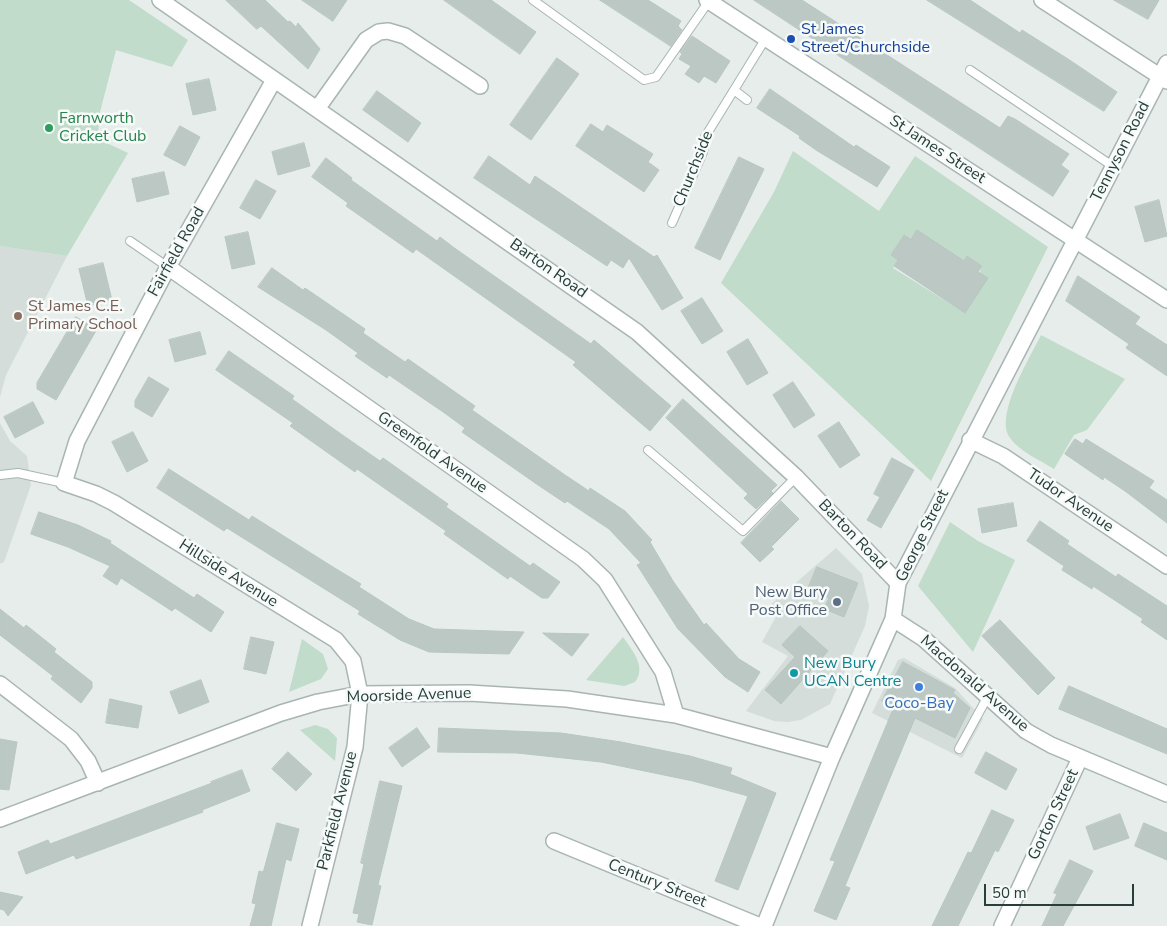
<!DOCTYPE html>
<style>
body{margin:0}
#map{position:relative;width:1167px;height:926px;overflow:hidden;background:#e6edeb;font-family:"Nunito Sans",sans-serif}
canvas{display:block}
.scale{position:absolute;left:984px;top:884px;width:150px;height:22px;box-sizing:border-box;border:2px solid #273e3a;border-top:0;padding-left:6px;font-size:15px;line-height:18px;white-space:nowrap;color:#273e3a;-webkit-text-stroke:4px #f6faf8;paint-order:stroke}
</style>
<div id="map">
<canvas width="1167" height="926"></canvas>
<div class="scale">50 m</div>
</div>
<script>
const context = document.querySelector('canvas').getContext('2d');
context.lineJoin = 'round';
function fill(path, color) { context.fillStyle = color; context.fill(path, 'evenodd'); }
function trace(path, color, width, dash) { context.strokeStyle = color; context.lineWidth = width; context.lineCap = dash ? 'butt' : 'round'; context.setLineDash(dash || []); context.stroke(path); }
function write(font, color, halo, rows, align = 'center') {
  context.font = font + ' "Nunito Sans",sans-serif'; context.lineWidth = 5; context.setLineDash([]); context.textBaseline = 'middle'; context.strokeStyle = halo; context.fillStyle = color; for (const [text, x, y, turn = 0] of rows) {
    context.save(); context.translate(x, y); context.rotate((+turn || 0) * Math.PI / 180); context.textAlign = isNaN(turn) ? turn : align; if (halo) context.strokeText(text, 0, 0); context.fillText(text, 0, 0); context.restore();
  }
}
fill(new Path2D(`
 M0,246l67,10 -61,119 -6,22z
 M0,423l10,18 17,15 4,29 -27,77 -4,2z
 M836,548l26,26 7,32 -4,20 -35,78 -29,16 -14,2 -13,-1 -28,-10 42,-55 -26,-14 16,-29 -9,-7z
 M904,658l51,30 28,31 -21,39 -90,-45 26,-53z`), '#d4ddda');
fill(new Path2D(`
 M0,0h129l59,40 -16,27 -56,-17 -17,66 -1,23 30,14 -61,103 -67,-10z
 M793,151l86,60 36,-55 133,91 -117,234 -210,-198 53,-91zM904,235l60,26 3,-5 15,10 -17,47 -72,-45 5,-8 -7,-5z
 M1041,335l84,44 -38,51 -13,5 -20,34c-14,-9 -34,-17 -44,-31 -16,-23 20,-80 31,-103z
 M950,522l28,19 37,19 -42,92 -55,-66z
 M623,637c9,13 24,30 12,45l-11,4 -38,-6z
 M302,639l21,15 5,15 -7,10 -32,13z
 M315,725l13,4 9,9 -2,23 -35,-31z`), '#c1dccb');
const building = new Path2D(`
 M226,0h39l23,22 2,-1 6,6 2,-4 22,26 -12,20 -47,-43 -4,3z
 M302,0h45l-14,21z
 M444,0h47l45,32 -16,22z
 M600,0h48l33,21 -3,5 4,4 -11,16z
 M754,0h48l198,128 8,-12 7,3 54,35 -8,11 8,6 -16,25z
 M927,0h43l50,33 2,-3 46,29 49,33 -13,19z
 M1114,0h45l-11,19z
 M692,36l38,25 -14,22 -12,-7 -5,7 -14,-9 6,-8 -12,-7 3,-5 -2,-2z
 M557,58l22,16 -48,66 -21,-15z
 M209,79l7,31 -23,5 -7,-31z
 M770,89l84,58 2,-2 34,22 -13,20 -61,-37 -17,-12 1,-2 -43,-28z
 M377,91l44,32 -13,19 -45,-32z
 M591,124l12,8 4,-7 46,29 -5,8 11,8 -15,22 -68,-46z
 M180,126l20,11 -15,29 -21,-11z
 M304,143l6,23 -32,9 -6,-23z
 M489,156l41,29 5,-9 119,81 3,-2 26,43 -21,12 -33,-52 -6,10 -12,-8 -4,6 -133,-88z
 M739,157l25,12 -44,91 -25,-12z
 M326,158l26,20 -1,2 86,61 3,-4 13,10 138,97 3,-4 77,66 -21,25 -77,-66 3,-3 -136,-96 -24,-17 -3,4 -67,-47 2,-3 -36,-26z
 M164,172l5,22 -32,8 -5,-23z
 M256,180l20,11 -16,28 -20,-11z
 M1159,200l8,36 -22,6 -10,-35z
 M917,230l47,31 3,-5 15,10 -4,6 10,6 -23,35 -71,-47 4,-6 -7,-5 13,-20 7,4z
 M248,232l7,32 -23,5 -7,-32z
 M103,263l9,37 -24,6 -9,-37z
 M272,268l31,22 2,-2 60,41 -2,4 42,29 3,-3 67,47 -3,4 93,65 24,16 1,-3 35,23 27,29 -2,2 23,39 31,44 2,-2 33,36 21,13 -12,20 -23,-15 -47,-48 -41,-64 4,-2 -32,-34 -42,-28 -2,2 -27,-18 -76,-53 3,-4 -19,-14 -57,-39 -2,3 -32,-22 3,-3 -32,-23 -68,-43z
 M1078,276l62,41 -5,7 32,21v31l-41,-28 3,-4 -63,-43z
 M702,298l21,33 -21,13 -21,-33z
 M76,317l21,12 -41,71 -19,-11v-6z
 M200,332l6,22 -31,8 -6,-22z
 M748,339l20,34 -21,12 -20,-33z
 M229,351l65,45 -2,3 49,35 39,27 3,-3 65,46 -2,3 84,59 3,-3 27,19 -12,16h-6l-32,-22 -2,3 -10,-7 -54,-38 2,-3 -89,-62 -2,3 -65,-46 3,-3 -77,-53z
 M149,377l20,12 -17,28 -17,-10v-6z
 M793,382l22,33 -21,13 -21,-33z
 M683,399l94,86 -6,6 2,2 -17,16 -12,-11 4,-4 -82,-76z
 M33,402l11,21 -29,15 -11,-21z
 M839,422l21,33 -20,13 -22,-32z
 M133,432l15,29 -21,11 -15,-30z
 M1075,439l8,5 3,-5 68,42 -5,7 18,12v23l-42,-32 -21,-14 -1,3 -38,-26z
 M892,458l22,12 -33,58 -14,-8 13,-23 -6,-3z
 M169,469l80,51 3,-4 81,51 28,17 -2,3 50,32 25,10 90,3 -15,22 -80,-2 -29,-12 -42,-26 2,-3 -93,-58 -40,-25 -3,3 -67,-43z
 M781,501l18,18 -28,28 3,2 -14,13 -19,-19z
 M1013,503l4,23 -35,7 -4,-24z
 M39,512l39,13 33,16 -1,2 84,55 3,-4 27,18 -13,20 -36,-24 -3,3 -51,-33 -4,7 -14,-9 7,-10 -42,-19 -37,-13z
 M1040,521l29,20 -2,3 49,33 2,-3 49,32v34l-26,-18 2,-3 -24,-16 -26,-17 -1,3 -30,-19 2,-4 -37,-25z
 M817,567l41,16 -14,34 -20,-8 5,-11 -21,-9z
 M0,609l24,19 2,-3 30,24 -2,3 38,30v6l-11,15 -30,-24 2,-3 -53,-41z
 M1000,620l55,58 -17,17 -56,-59z
 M800,626l28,25 -47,53 -16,-14 30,-33 -13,-12z
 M543,633l46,1 -17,22z
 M251,637l23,5 -8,32 -22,-5z
 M903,662l52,28 -2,3 17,15 -15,30 -40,-20 -70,168 5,2 -14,32 -22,-9 21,-50 -5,-1 64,-153 -12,-6z
 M201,680l8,22 -30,12 -9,-22z
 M1069,686l98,43v25l-108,-45z
 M110,699l32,7 -4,22 -32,-5z
 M417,728l13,19 -28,20 -13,-19z
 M439,728l122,5 60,9 69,14 42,12 -2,6 46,19 -38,97 -23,-9 33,-85 -55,-15 -92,-19 -84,-9 -79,-1z
 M0,739l17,3 -8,48 -9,-1z
 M288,752l24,22 -16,17 -24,-22z
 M986,752l31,17 -11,21 -31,-17z
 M242,770l8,21 -48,19 1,2 -127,47 -2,-4 -48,19 -8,-22 30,-12 2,4 162,-61 -1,-1z
 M380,781l22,5 -24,99 3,1 -9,39 -15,-3 2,-8 -6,-1 11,-49 -3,-1z
 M992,810l22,10 -16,32 -3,-2 -37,76h-26l36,-74 3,1z
 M1120,814l9,24 -35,12 -8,-23z
 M277,823l22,6 -8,32 -5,-2 -15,67h-21l6,-22 -4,-1 7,-32 4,1z
 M1144,823l23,10v27l-32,-14z
 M1070,860l23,11 -30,55h-21l15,-32 -3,-1z
 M0,892l23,5 -15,19 -4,-6 -4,-1z`);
fill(building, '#bbc8c4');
trace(building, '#b9c6c2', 1);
const service = new Path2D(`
 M533,0l111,80 12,-3 53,-76
 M970,70l144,97
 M734,90l13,10
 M672,223l31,-71 2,-15 61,-99
 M130,241l38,26
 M648,450l95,81 53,-54
 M0,475l18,-2 46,10
 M959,749l29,-53`);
const minor = new Path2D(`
 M160,0l477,332 159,145 102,106
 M707,0l460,300
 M1042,0l125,81
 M274,80l-106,187 -91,174 -13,42 32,11 18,9 222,137 17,21 7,33 -5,53 -45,179
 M317,109l49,-69 13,-8 9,-1 17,5 75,50
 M168,267l415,292 22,21 58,92 13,43
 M970,440l33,16 164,110
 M893,619l31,20 102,92 25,14 116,49
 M0,684l71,55 17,22 10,22
 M0,819l281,-106 37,-11 42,-8 109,-1 98,6 109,16 156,42
 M554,841l206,85
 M764,926l68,-169 61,-138 5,-36 269,-520
 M1002,926l78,-168`);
trace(service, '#a9b5b2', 10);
trace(minor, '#a9b5b2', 18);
trace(service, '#fff', 8);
trace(minor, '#fff', 15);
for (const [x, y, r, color] of [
 [791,39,5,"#1a4fb4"],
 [49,128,5,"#2e9e5b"],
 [18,316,5,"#8d6e63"],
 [837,602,5,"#5c6f8a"],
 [794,673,5,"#0f9aa8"],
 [919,687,5,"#3f7fe0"]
]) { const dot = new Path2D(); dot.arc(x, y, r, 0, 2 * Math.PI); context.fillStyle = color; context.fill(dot); trace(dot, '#f6faf8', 2); }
write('16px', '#164399', '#f6faf8', [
 ["St James",801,30],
 ["Street/Churchside",801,48]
], 'left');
write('16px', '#27864d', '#f6faf8', [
 ["Farnworth",59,119],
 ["Cricket Club",59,137]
], 'left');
write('16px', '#273e3a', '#f6faf8', [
 ["St James Street",937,150,33],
 ["Tennyson Road",1121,152,-63],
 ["Churchside",694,169,-68],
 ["Fairfield Road",177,252,-61],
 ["Barton Road",548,269,35],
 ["Greenfold Avenue",432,453,35],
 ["Tudor Avenue",1070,501,34],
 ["Barton Road",852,535,46],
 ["George Street",923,536,-64],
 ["Hillside Avenue",228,574,32],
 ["Macdonald Avenue",974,684,41],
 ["Moorside Avenue",409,696,-2],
 ["Parkfield Avenue",338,811,-76],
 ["Gorton Street",1054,815,-65],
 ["Century Street",657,884,22]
]);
write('16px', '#785e54', '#f6faf8', [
 ["St James C.E.",28,307],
 ["Primary School",28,325]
], 'left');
write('16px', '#4e5e75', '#f6faf8', [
 ["New Bury",827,593],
 ["Post Office",827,611]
], 'right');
write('16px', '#0d838f', '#f6faf8', [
 ["New Bury",804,664],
 ["UCAN Centre",804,682]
], 'left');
write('16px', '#366cbe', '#f6faf8', [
 ["Coco-Bay",919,704]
]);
</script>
